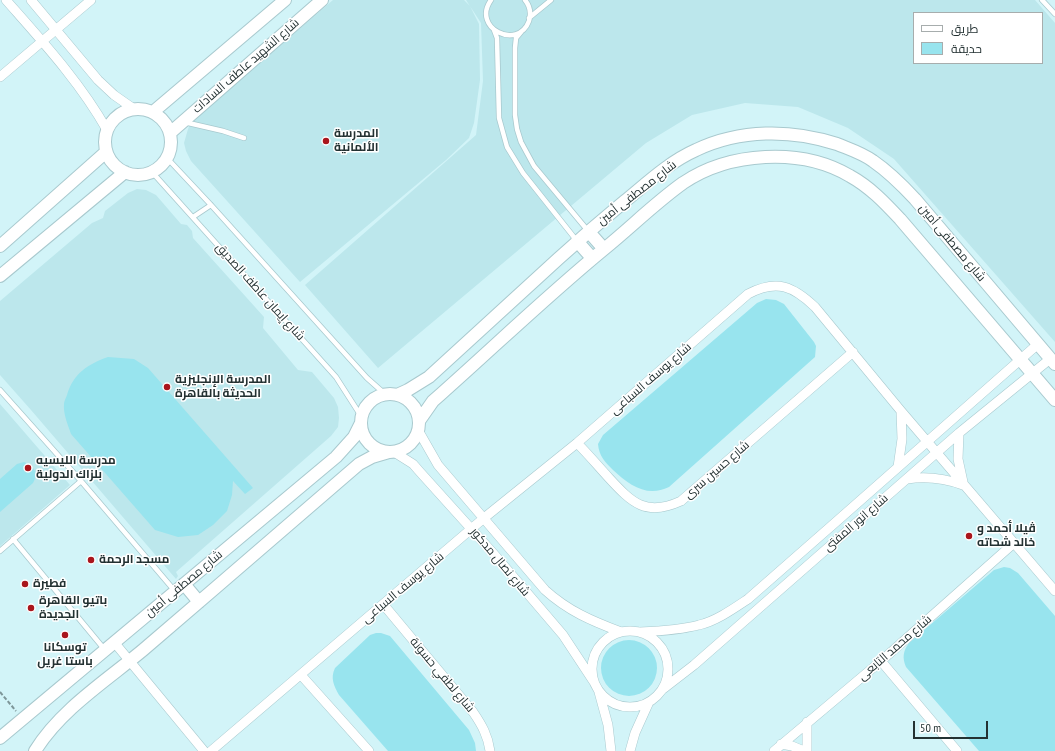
<!DOCTYPE html>
<meta charset="utf-8">
<style>
body{margin:0}
#map{position:relative;width:1055px;height:751px;overflow:hidden;background:#d2f4f8;font-family:"PT Sans Narrow",Cairo,sans-serif}
canvas{display:block}
.legend{position:absolute;left:913px;top:12px;width:130px;height:52px;box-sizing:border-box;background:#fff;border:1px solid #a7adad;margin:0;padding:5px 7px;list-style:none;font-size:12px;color:#233132}
.legend li{display:flex;align-items:center;gap:8px;height:20px}
.legend b{width:20px;border:1px solid #a7adad}
.scale{position:absolute;left:913px;top:721px;width:75px;height:18px;box-sizing:border-box;border:2px solid #233132;border-top:0;padding-left:5px;font-size:12px;line-height:14px;white-space:nowrap;color:#233132;-webkit-text-stroke:3px #fff;paint-order:stroke}
</style>
<div id="map">
<canvas width="1055" height="751"></canvas>
<ul class="legend">
<li><b style="height:5px;background:#fff"></b>طريق</li>
<li><b style="height:11px;background:#98e4ee"></b>حديقة</li>
</ul>
<div class="scale">50 m</div>
</div>
<script>
const context = document.querySelector('canvas').getContext('2d');
context.lineJoin = 'round';
function fill(path, color) { context.fillStyle = color; context.fill(path, 'evenodd'); }
function trace(path, color, width, dash) { context.strokeStyle = color; context.lineWidth = width; context.lineCap = dash ? 'butt' : 'round'; context.setLineDash(dash || []); context.stroke(path); }
function write(font, color, halo, rows, align = 'center') {
  context.font = font + ' "PT Sans Narrow",Cairo,sans-serif'; context.lineWidth = 3; context.setLineDash([]); context.textBaseline = 'middle'; context.strokeStyle = halo; context.fillStyle = color; for (const [text, x, y, turn = 0] of rows) {
    context.save(); context.translate(x, y); context.rotate((+turn || 0) * Math.PI / 180); context.textAlign = isNaN(turn) ? turn : align; if (halo) context.strokeText(text, 0, 0); context.fillText(text, 0, 0); context.restore();
  }
}
fill(new Path2D(`
 M333,0h131l6,6 9,18 1,56 -6,43 -5,15 -23,22 -146,122 -109,-121 -5,-10 -2,-8 4,-14 3,-7z
 M466,0h569l20,23v319l-161,-183 -46,-31 -50,-21 -53,-4 -53,12 -46,28 -268,225 -73,-83 171,-150 7,-54 -2,-58zM914,13h128v50h-128z
 M137,189l9,1 10,5 25,29 6,1 5,6 1,7 71,79 -1,11 35,42 14,2 22,26 4,9 1,11 -1,9 -7,9 -155,136 2,4 -2,3 -145,-169 -31,-35v-74l92,-78 11,-5 2,-7 23,-18z
 M0,404l70,81 -70,61z`), '#bce7ec');
fill(new Path2D(`
 M766,299l10,1 8,4 30,38 2,4 -1,11 -146,130c-22,11 -40,-2 -56,-17 -8,-8 -14,-14 -15,-26l5,-9 154,-132z
 M108,357l26,2 14,9 105,120 -8,6 -12,-13 -1,14 -5,16 -14,14 -15,10 -20,2 -23,-7 -84,-96c-3,-9 -8,-20 -7,-30 0,-3 2,-6 3,-9 6,-21 21,-31 41,-38z
 M24,462c10,4 15,11 9,21l-33,29v-33l17,-15z
 M1004,567l6,1 8,5 37,43v135h-76l-73,-84c-4,-9 -3,-16 3,-24l85,-73z
 M376,633h5l9,3 79,94 6,13 1,8h-88l-49,-56c-5,-9 -9,-17 -4,-27l35,-33z
 M601 668a28 28 0 1 1 56 0a28 28 0 1 1-56 0Z`), '#98e4ee');
const service = new Path2D(`
 M491,0c-20,28 27,51 38,21 2,-7 1,-15 -4,-21
 M1042,0l13,14
 M529,18l22,-18
 M494,30l3,8 2,80 8,29 16,26 54,68
 M521,32l-5,6 -1,10v67l2,14 4,13 13,24 55,66
 M184,122l39,9 21,7
 M167,158l44,47 156,173 18,16
 M152,172l184,205 25,39
 M193,217l18,-12
 M0,390l81,91 93,109
 M13,539l92,111
 M0,551l81,-70`);
const minor = new Path2D(`
 M6,0c36,41 74,82 101,130
 M31,0l67,80 16,15 20,14
 M0,77l91,-77
 M418,430l20,35 107,125c23,21 47,31 76,42
 M959,433l-1,26 5,23
 M577,443c11,11 21,23 32,35 23,25 37,39 72,23l172,-149
 M394,452l19,12 7,8 73,81 70,82 31,47
 M898,467l4,-28 -1,-28
 M907,479c20,-3 37,-1 56,6
 M383,604l90,108c9,13 15,24 17,39
 M592 669a38 38 0 1 1 76 0a38 38 0 1 1-76 0Z
 M640,632c20,-1 40,-2 59,-7 17,-4 34,-16 49,-26l89,-78 201,-177
 M114,642l90,109
 M881,661l76,90
 M301,675l68,76
 M663,689l31,-24 265,-232 91,-74
 M599,692l9,33 3,26
 M807,722v29
 M781,744l11,2 12,5
 M211,751l273,-233 93,-75 171,-149c29,-15 45,-8 67,13l86,104 154,180
 M630,751l5,-18 14,-31
 M774,751l107,-90 133,-118`);
const tertiary = new Path2D(`
 M105 142a33 33 0 1 1 66 0a33 33 0 1 1-66 0Z
 M153,112l132,-112
 M170,133l152,-133
 M589,232l15,17
 M577,241l15,17
 M0,246l106,-94
 M0,276l125,-104
 M361 423a29 29 0 1 1 58 0a29 29 0 1 1-58 0Z
 M397,395l11,-5 21,-13c43,-39 86,-79 129,-118 22,-20 44,-39 67,-58 22,-18 44,-39 71,-51 44,-21 95,-21 141,-6 12,5 25,9 36,17 16,11 29,24 42,38l140,165
 M419,421l14,-20 8,-7c54,-48 107,-99 163,-145 26,-21 51,-46 79,-66 46,-31 118,-36 167,-7 20,11 35,27 50,43l155,181
 M184,584l15,18
 M0,738l336,-281 18,-20 7,-14
 M35,751c25,-41 72,-71 108,-101 72,-62 145,-124 216,-186l13,-7 17,-5`);
trace(service, '#a8c9ce', 6);
trace(minor, '#a8c9ce', 10);
trace(tertiary, '#a8c9ce', 14);
trace(new Path2D(`
 M0,692l16,19`), '#7e9699', 2, [4, 2]);
trace(service, '#fff', 4.5);
trace(minor, '#fff', 9);
trace(tertiary, '#fff', 12);
for (const [x, y, r, color] of [
 [326,141,4,"#a9151c"],
 [167,387,4,"#a9151c"],
 [28,468,4,"#a9151c"],
 [969,536,4,"#a9151c"],
 [91,560,4,"#a9151c"],
 [25,584,4,"#a9151c"],
 [31,608,4,"#a9151c"],
 [65,635,4,"#a9151c"]
]) { const dot = new Path2D(); dot.arc(x, y, r, 0, 2 * Math.PI); context.fillStyle = color; context.fill(dot); trace(dot, '#fff', 1.5); }
write('12px', '#233132', '#fff', [
 ["شارع الشهيد عاطف السادات",246,66,-41],
 ["شارع مصطفى أمين",637,193,-38],
 ["شارع مصطفى أمين",952,243,50],
 ["شارع إيمان عاطف الصديق",260,292,48],
 ["شارع يوسف السباعى",651,379,-41],
 ["شارع حسين سرى",717,470,-41],
 ["شارع انور المفتى",856,523,-41],
 ["شارع نصال مدكور",500,562,50],
 ["شارع مصطفى أمين",184,584,-40],
 ["شارع يوسف السباعى",403,588,-40],
 ["شارع محمد التابعى",895,648,-41],
 ["شارع لطفي حسونة",442,675,50]
]);
write('bold 12px', '#233132', '#fff', [
 ["المدرسة",334,134],
 ["الألمانية",334,148],
 ["المدرسة الإنجليزية",175,380],
 ["الحديثة بالقاهرة",175,394],
 ["مدرسة الليسيه",36,461],
 ["بلزاك الدولية",36,475],
 ["ڤيلا أحمد و",977,529],
 ["خالد شحاته",977,543],
 ["مسجد الرحمة",99,560],
 ["فطيرة",33,584],
 ["باتيو القاهرة",39,601],
 ["الجديدة",39,615],
 ["توسكانا",65,648,"center"],
 ["باستا غريل",65,662,"center"]
], 'left');
</script>
